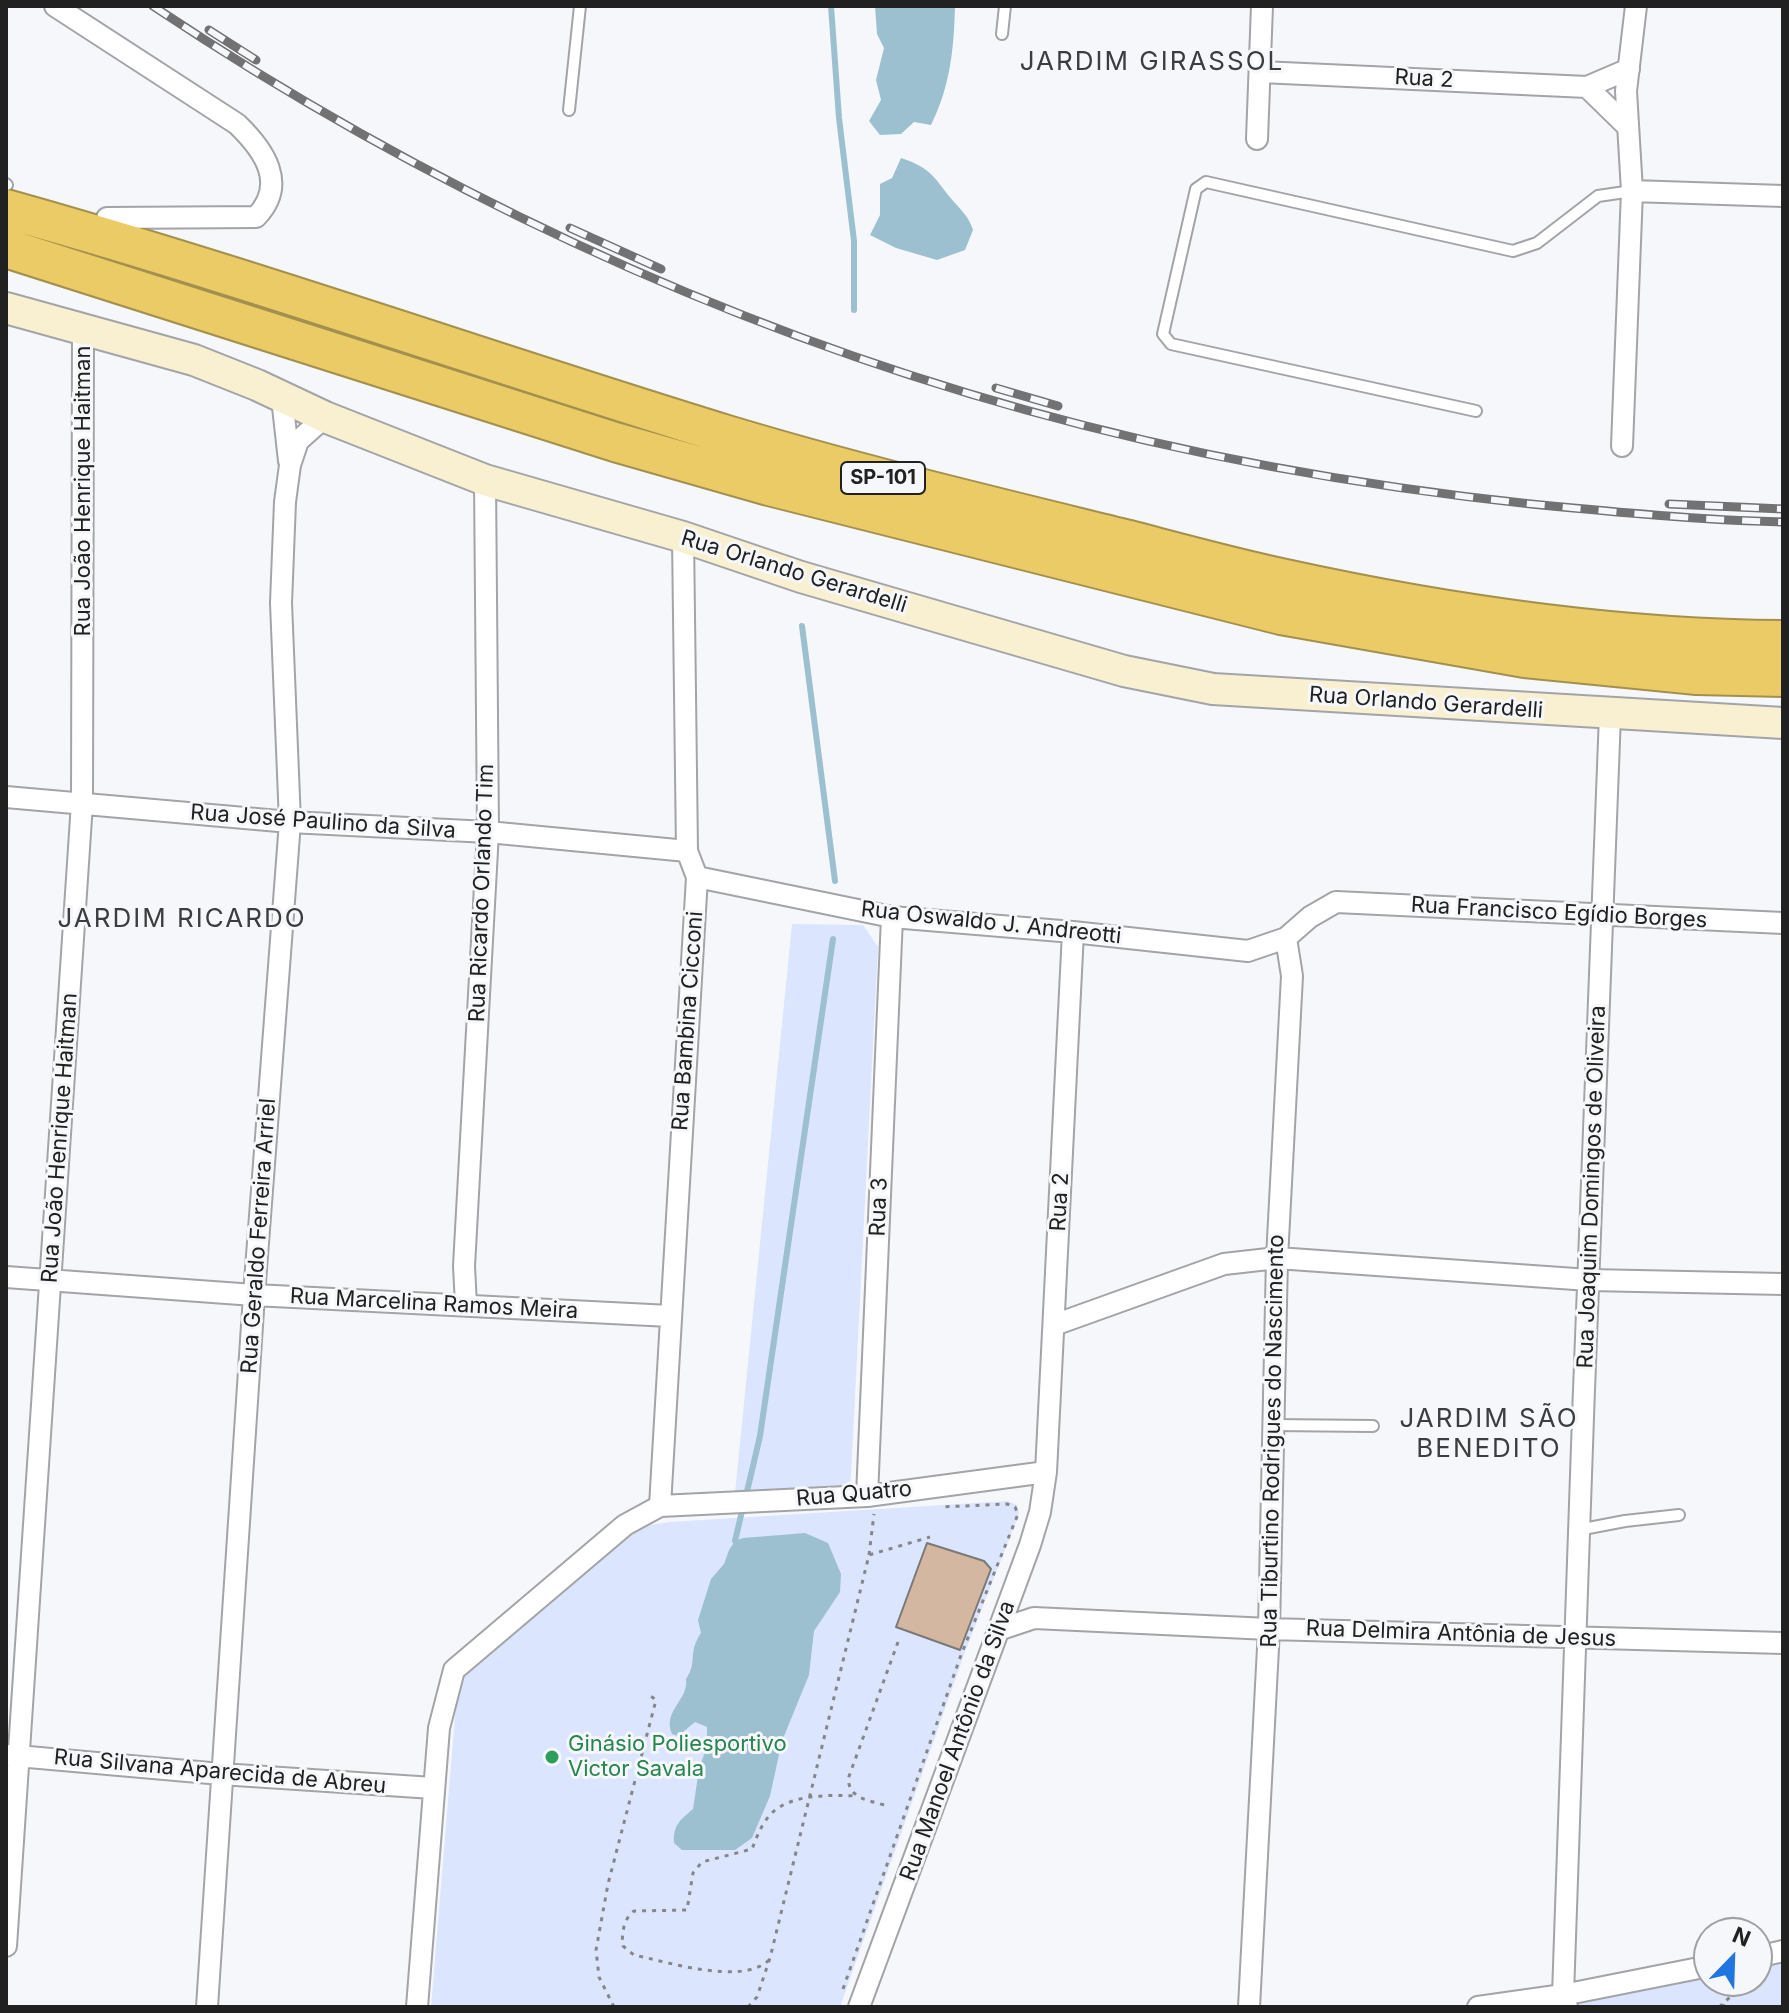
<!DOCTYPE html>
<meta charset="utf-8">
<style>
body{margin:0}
#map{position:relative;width:1789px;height:2013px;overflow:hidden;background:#f6f7fa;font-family:Inter,sans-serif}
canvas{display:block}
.frame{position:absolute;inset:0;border:8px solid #212122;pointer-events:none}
.north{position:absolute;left:1693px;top:1917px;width:80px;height:80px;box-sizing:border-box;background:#f6f7fa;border:2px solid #a1a1a4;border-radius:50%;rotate:23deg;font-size:22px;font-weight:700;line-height:32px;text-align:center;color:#212122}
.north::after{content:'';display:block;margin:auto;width:28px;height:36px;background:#2175df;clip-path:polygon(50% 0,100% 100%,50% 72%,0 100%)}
</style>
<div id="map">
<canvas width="1789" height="2013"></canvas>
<div class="frame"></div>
<div class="north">N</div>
</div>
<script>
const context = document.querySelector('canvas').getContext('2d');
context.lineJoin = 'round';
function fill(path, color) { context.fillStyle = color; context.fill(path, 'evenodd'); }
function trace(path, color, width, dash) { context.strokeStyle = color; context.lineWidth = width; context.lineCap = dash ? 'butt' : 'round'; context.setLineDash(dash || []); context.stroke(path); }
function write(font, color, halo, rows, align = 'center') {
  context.font = font + ' Inter,sans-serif'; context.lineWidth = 6; context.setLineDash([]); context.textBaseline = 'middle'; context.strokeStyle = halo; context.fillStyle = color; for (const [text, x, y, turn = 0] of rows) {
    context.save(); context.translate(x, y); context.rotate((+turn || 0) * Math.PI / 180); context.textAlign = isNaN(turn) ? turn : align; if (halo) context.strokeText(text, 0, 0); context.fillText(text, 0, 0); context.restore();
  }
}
fill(new Path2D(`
 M792,924l71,1 15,22 -28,548 -116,8z
 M1008,1501l9,4 2,9 -54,138 -125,355h-409l28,-339 165,-130 26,-13 20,-3z
 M1783,1960v47h-207v-5l133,-29v8h48v-16z`), '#dce5fe');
fill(new Path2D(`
 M875,6h80c-1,43 -5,81 -24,119l-17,-3 -13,12 -21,1 -11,-14 12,-21 -5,-20 8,-32 -7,-14z
 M901,158c33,11 33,21 54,45 9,10 14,15 18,27l-8,20 -28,10 -41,-12 -26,-13 10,-20v-31l12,-6z
 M805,1533l23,10 13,31 -1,18 -26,39 -5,44 -27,66 -12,55 -18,42 -17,12h-53l-8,-7c-1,-18 6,-23 19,-34l6,-40 8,-23v-19l-12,-5 -17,14 -6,-2c-10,-23 17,-34 14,-55 12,-18 1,-25 15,-46l-3,-13 13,-41 13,-15 5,-14 6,-9 8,-3z`), '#9cc0d0');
trace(new Path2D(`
 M831,6l8,112 15,123v69
 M802,626l33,255
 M746,1496l14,-60 73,-497
 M735,1541l8,-34`), '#9cc0d0', 6);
const building = new Path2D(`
 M927,1543l57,18 7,8 -31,81 -64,-23z`);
fill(building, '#d3b7a1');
trace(building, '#7b7977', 2);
const lane = new Path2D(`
 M1002,34l3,-28
 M569,110l11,-104
 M6,184l1,1
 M1476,411l-305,-67 -8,-10 33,-145 10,-7 307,69 24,-8 61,-47 34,-5
 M1273,1425l100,1
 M1578,1530l47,-9 54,-6`);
const street = new Path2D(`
 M55,6l182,118c27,26 51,60 19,93l-149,1
 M1261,72l326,15 42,-18
 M1587,87l41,40
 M1257,139l5,-133
 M1632,191l151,5
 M282,398l7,63
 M1622,446l10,-255 -6,-100 10,-85
 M6,797l284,25 198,10 199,19
 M697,877l195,40 181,15 175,19 38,-13
 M6,1277l248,18 416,21
 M466,1305l-2,-39 24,-434 -3,-352
 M1054,1325l170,-61 53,-6 312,22 194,4
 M867,1496l25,-579
 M660,1506l37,-629 -10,-26 -4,-314
 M998,1630l36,-12 235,11 514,14
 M6,1755l215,19 212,14
 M6,1946l76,-1143 1,-474
 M1757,1957l26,-6
 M207,2007l47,-712 36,-473 -9,-219 4,-101 5,-37 8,-24 27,-24
 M417,2007l22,-279 15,-58 171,-145 35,-19 207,-10 179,-24
 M859,2007l171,-462 10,-33 6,-40 27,-540
 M1249,2007l20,-378 8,-371 15,-282 -6,-38 24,-21 26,-15 447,21
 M1478,2007l85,-12 146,-29
 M1567,2007l-4,-12c12,-427 32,-853 47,-1280`);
const secondary = new Path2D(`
 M6,308l188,52 63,25 68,32 160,63 198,57 118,40 323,94 89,18 570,34`);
const highway = new Path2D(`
 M6,209c243,68 480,152 721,226 133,40 268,72 402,105 50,13 101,27 152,38 164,36 333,61 502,62
 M6,248l609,194 154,44 512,129 244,43 172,17 86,2`);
trace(lane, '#a3a4a7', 14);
trace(street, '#a3a4a7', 24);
trace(secondary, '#a3a4a7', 34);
trace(highway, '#a4904e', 42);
trace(new Path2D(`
 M869,1555l5,-41
 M884,1805c-16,-5 -34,-6 -36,-26l50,-137
 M769,1960c-27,26 -101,2 -135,-5l-11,-9c-2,-12 1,-28 11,-35l53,-1 6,-37 9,-11 50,-13c4,-10 8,-21 14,-29 18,-27 62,-25 90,-24
 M843,1989l118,-334 57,-141 -3,-7 -8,-3 -66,3
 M1721,2005l9,2
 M614,2007l-15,-30 -3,-27 12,-66 48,-184 -8,-6
 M748,2007l9,-10 13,-39 99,-403 61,-18
 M1719,2007l29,-26`), '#868688', 3, [4, 6]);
trace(lane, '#fff', 10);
trace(street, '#fff', 20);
trace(secondary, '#f9efd1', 30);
trace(highway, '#ebcb66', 38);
const rail = new Path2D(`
 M153,6c267,178 563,318 873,404 165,46 335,76 505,94 84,8 168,16 252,18
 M209,30l47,30
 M570,228l91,41
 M996,388l62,18
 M1669,504l114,5`);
trace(rail, '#727274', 9);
trace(rail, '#f6f7fa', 6, [18]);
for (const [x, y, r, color] of [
 [552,1757,8,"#2e9e5b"]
]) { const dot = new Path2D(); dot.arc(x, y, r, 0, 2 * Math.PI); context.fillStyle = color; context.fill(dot); trace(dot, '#f6f7fa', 3); }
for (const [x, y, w] of [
 [883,478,84]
]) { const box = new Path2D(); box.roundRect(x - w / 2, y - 16, w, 32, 6); context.fillStyle = '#f6f7fa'; context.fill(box); trace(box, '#212122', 2); }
write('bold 20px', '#212122', null, [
 ["SP-101",883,478]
]);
write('22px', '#212122', '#f6f7fa', [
 ["Rua 2",1424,79,3],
 ["Rua João Henrique Haitman",83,491,-90],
 ["Rua Orlando Gerardelli",794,572,17],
 ["Rua Orlando Gerardelli",1426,703,4],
 ["Rua José Paulino da Silva",323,822,4],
 ["Rua Ricardo Orlando Tim",482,893,-88],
 ["Rua Francisco Egídio Borges",1559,913,3],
 ["Rua Oswaldo J. Andreotti",991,923,6],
 ["Rua Bambina Cicconi",688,1021,-86],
 ["Rua João Henrique Haitman",60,1138,-86],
 ["Rua Joaquim Domingos de Oliveira",1592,1187,-88],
 ["Rua 2",1060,1202,-87],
 ["Rua 3",879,1207,-88],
 ["Rua Geraldo Ferreira Arriel",259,1236,-86],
 ["Rua Marcelina Ramos Meira",434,1304,3],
 ["Rua Tiburtino Rodrigues do Nascimento",1273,1441,-89],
 ["Rua Quatro",854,1494,-5],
 ["Rua Delmira Antônia de Jesus",1461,1634,2],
 ["Rua Manoel Antônio da Silva",958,1741,-70],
 ["Rua Silvana Aparecida de Abreu",220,1772,5]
]);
write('22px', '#27864d', '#f6f7fa', [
 ["Ginásio Poliesportivo",568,1744],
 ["Victor Savala",568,1769]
], 'left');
context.letterSpacing = '2px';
write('26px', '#3c3d3f', '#f6f7fa', [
 ["JARDIM GIRASSOL",1152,62],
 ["JARDIM RICARDO",182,919],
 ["JARDIM SÃO",1489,1419],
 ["BENEDITO",1489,1449]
]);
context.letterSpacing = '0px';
</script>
